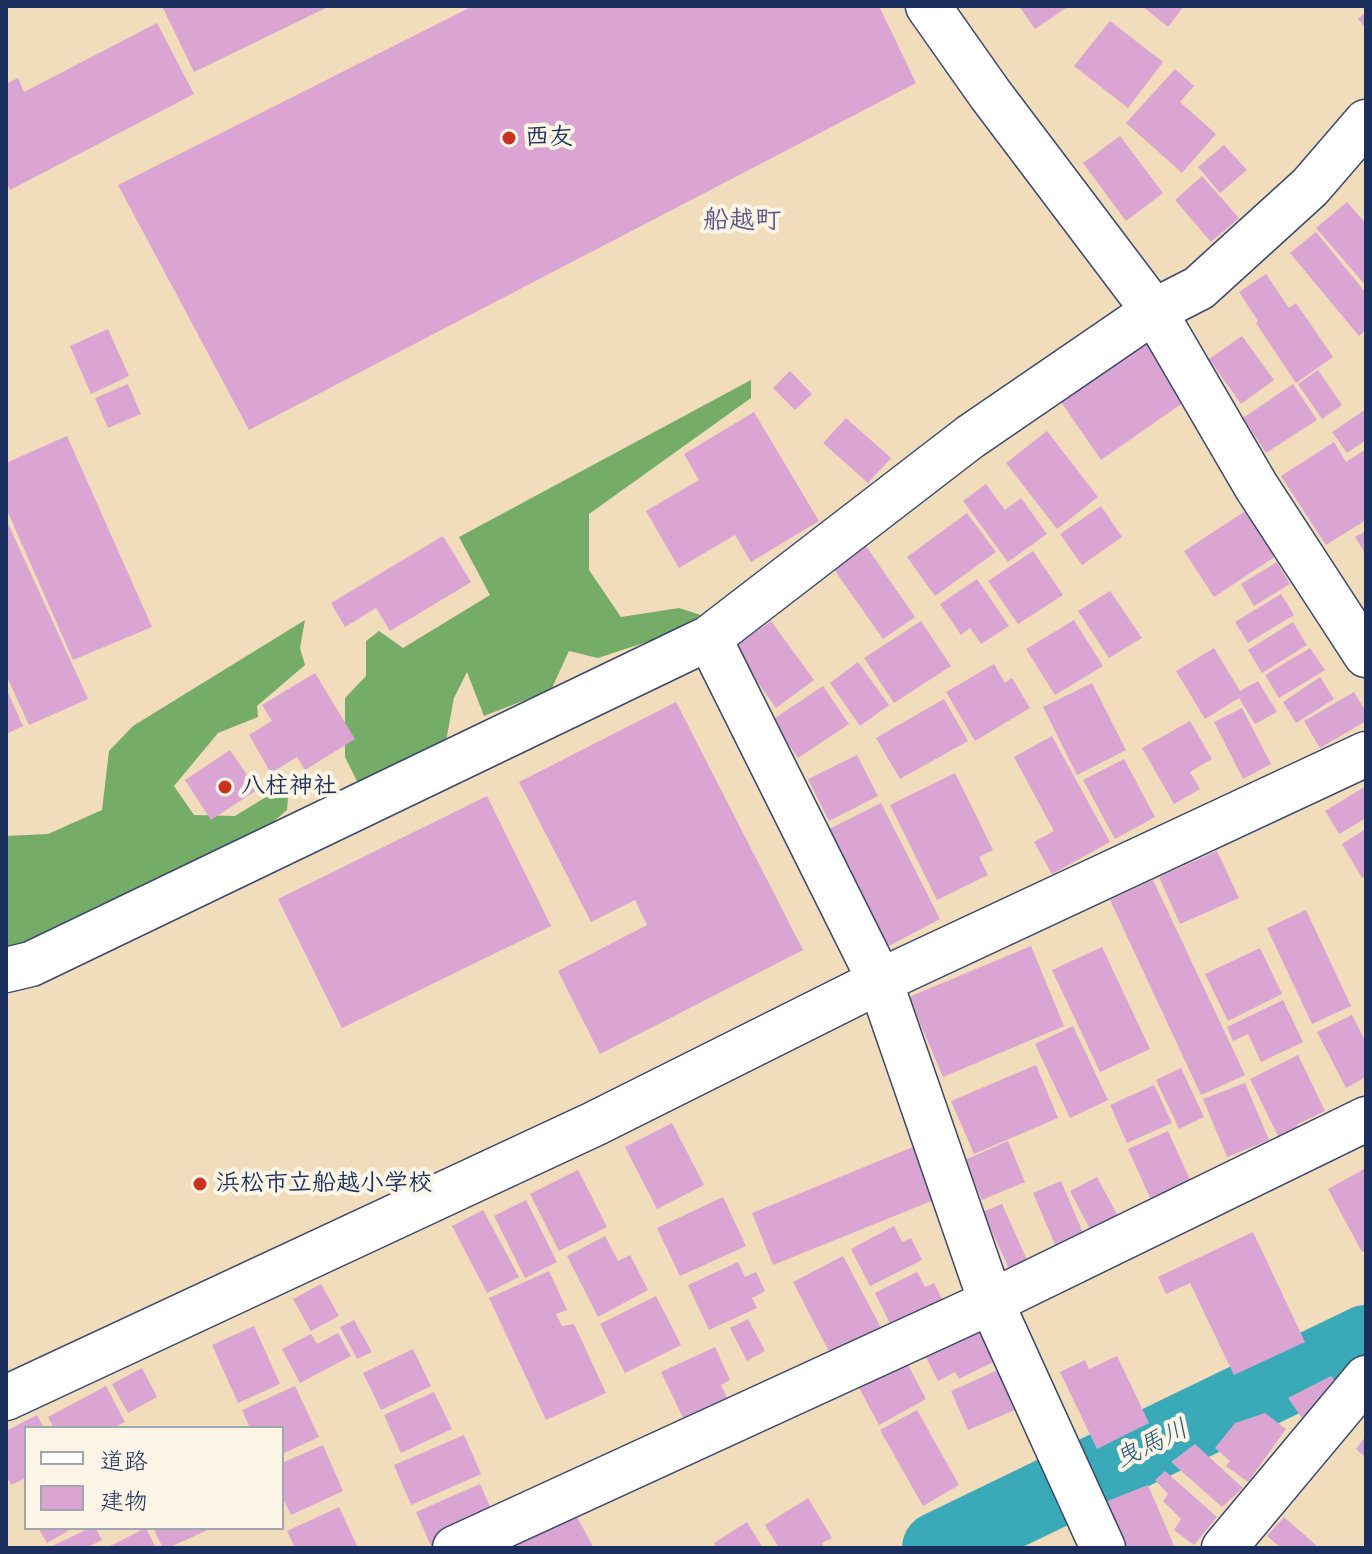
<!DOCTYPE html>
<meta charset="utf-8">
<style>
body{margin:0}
#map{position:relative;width:1372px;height:1554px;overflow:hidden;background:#f1dcbb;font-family:"Balsamiq Sans","Klee One",sans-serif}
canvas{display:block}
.frame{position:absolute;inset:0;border:8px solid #1b2f5e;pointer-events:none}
.legend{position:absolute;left:24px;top:1426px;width:260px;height:104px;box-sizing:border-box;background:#fcf5e5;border:2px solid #a2a6af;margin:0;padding:10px 14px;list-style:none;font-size:24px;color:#1b2f5e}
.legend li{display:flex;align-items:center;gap:16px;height:40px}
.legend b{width:40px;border:2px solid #a2a6af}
</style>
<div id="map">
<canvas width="1372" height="1554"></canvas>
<div class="frame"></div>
<ul class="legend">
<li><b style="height:10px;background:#fff"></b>道路</li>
<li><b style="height:22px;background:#dba5d3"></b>建物</li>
</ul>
</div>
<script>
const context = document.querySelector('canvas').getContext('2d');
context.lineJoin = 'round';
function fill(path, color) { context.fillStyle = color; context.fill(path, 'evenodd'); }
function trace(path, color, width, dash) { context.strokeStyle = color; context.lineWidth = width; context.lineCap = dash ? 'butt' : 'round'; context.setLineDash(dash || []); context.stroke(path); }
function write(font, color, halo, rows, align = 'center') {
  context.font = font + ' "Balsamiq Sans","Klee One",sans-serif'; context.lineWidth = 8; context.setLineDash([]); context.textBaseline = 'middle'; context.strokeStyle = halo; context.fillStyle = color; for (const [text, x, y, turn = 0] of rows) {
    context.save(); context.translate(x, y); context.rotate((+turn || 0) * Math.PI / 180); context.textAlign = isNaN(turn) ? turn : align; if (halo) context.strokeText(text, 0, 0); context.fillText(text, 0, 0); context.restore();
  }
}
fill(new Path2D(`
 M751,380v18l-162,116v56l32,47 58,-9 22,7 -36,21 -67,22 -29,-7 -18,39 -67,26 -17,-44 -13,26 -10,54 -81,41 -18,-36v-59l21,-22v-35l13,-10 24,17 87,-53 -31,-58z
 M305,620l-5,28 5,17 -48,41 1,11 -40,16 -44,53 20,29 41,1 54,-33 -2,27 -50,43 -140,53 -75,39 -16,2v-111l42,-2 54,-24 7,-59 24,-25z`), '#74ac68');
trace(new Path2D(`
 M938,1548l428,-207`), '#3aaab8', 72);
fill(new Path2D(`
 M162,6h168l-136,66z
 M473,6h406l37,77 -667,347 -131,-245z
 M1019,6h50l-34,23z
 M1142,6h42l-16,21z
 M1366,12v17l-8,-10z
 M1110,21l53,41 -35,46 -54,-42z
 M157,23l37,71 -184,96 -4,-8v-98l12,-6 6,14z
 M1175,69l19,17 -14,16 36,32 -34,39 -56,-50z
 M1120,136l43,57 -37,28 -43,-58z
 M1224,145l23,25 -27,23 -22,-26z
 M1202,176l37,42 -28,24 -36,-42z
 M1347,202l19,22v62l-50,-58z
 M1316,232l50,61v37l-7,6 -69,-83z
 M1266,274l23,34 7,-5 37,54 -37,26 -40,-60 2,-2 -19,-29z
 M108,329l21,47 -38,18 -21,-48z
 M1242,336l32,44 -33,24 -32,-45z
 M1147,342l40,58 -86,60 -40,-58z
 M1318,370l24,35 -20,14 -24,-35z
 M790,371l22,23 -17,16 -22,-22z
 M128,384l13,30 -33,14 -13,-30z
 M1293,384l24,36 -51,33 -23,-35z
 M1366,409v31l-19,13 -15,-21z
 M754,412l65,109 -68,41 -16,-27 -56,33 -33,-57 53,-31 -15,-26z
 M846,418l45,40 -23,25 -45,-40z
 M1047,431l51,66 -41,32 -51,-66z
 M67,436l85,191 -79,33 -67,-152v-45z
 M1334,442l12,20 20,-13v71l-40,25 -45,-69z
 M986,484l19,26 16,-12 26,36 -39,28 -45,-61z
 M1101,506l21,31 -40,28 -22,-31z
 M1247,510l29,46 -62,41 -30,-46z
 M967,513l29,39 -61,44 -28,-39z
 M6,519l82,180 -59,26 -23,-50z
 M1366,531v24l-11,-18z
 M443,536l28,46 -81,49 -14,-23 -31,19 -14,-24z
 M866,546l49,71 -32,22 -50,-71z
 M1033,551l30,44 -45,29 -30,-43z
 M1277,562l13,22 -36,22 -13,-22z
 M977,579l32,47 -28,18 -11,-16 -9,7 -21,-31z
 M1110,591l32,47 -33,20 -31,-47z
 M1281,594l13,21 -46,28 -13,-21z
 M1074,620l29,46 -48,29 -29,-46z
 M771,621l43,59 -38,28 -43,-60z
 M921,621l30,45 -57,37 -30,-45z
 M1293,622l14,23 -45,28 -14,-23z
 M1214,648l26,43 18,-10 19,31 -22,12 -16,-26 -34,21 -29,-48z
 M1310,648l15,22 -46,28 -14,-23z
 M858,662l31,43 -29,21 -30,-43z
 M994,664l11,19 7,-5 18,30 -55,33 -29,-49z
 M315,673l40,66 -50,31 -8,-13 -26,16 -22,-38 23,-14 -10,-16z
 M1320,677l14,22 -38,24 -13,-21z
 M1092,683l34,67 -49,25 -34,-68z
 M823,686l26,38 -51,34 -26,-38z
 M6,688l17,38 -17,8z
 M1354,692l12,20v9l-46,27 -16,-27z
 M944,699l24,42 -68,38 -24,-41z
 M676,702l127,248 -203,104 -42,-83 89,-46 -12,-25 -44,22 -72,-140z
 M1242,708l29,56 -28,15 -29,-57z
 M1190,721l22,38 -22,13 10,17 -26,15 -32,-56z
 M1052,736l58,106 -58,32 -18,-32 20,-11 -40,-74z
 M230,750l27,40 -46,30 -26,-40z
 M857,755l21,41 -49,25 -21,-42z
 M1124,759l31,58 -40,22 -32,-59z
 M955,773l38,77 -14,7 9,18 -51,25 -47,-95z
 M1366,786v32l-27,16 -14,-23z
 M487,796l64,130 -209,102 -64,-129z
 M881,803l59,116 -53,28 -60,-117z
 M1366,829v47l-4,2 -20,-34z
 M1217,851l22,47 -59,26 -21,-47z
 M1153,880l92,195 -44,20 -91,-195z
 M1306,910l45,96 -39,18 -45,-96z
 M1031,946l33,80 -121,51 -34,-80z
 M1102,947l48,102 -50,23 -48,-102z
 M1260,948l22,46 -54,27 -23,-47z
 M1283,1000l20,42 -42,20 -13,-28 -15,7 -6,-14z
 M1352,1015l14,27v35l-20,11 -29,-56z
 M1073,1026l35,74 -38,18 -35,-74z
 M1298,1055l27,56 -29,14 4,5 -20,10 -30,-61z
 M1036,1065l22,53 -84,36 -23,-53z
 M1181,1068l23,49 -25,12 -23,-49z
 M1245,1083l24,57 -42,17 -24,-58z
 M1154,1085l18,38 -45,20 -17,-38z
 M672,1123l32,62 -47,24 -32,-62z
 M1168,1131l25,55 -40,18 -25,-55z
 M1008,1141l17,41 -43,18 -17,-40z
 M913,1147l21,53 -161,65 -21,-52z
 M1366,1168v82l-4,2 -34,-63z
 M578,1170l29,57 -48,24 -29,-57z
 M1097,1177l22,41 -27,15 -22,-42z
 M1061,1181l26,61 -28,12 -26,-61z
 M723,1197l23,49 -66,30 -23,-48z
 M526,1200l31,62 -32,16 -31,-62z
 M1002,1204l28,63 -18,8 -29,-63z
 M483,1210l36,67 -32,16 -35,-67z
 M894,1226l8,16 9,-4 11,22 -52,26 -19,-37z
 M1253,1232l52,110 -71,33 -44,-92 -24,11 -8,-17z
 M605,1236l13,25 12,-6 18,35 -50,27 -31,-61z
 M843,1256l43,81 -51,26 -42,-81z
 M738,1262l7,15 11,-5 9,19 -13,7 5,10 -48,22 -21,-45z
 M549,1271l18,39 -11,4 6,12 12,-2 32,69 -60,27 -57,-122z
 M917,1272l8,15 9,-4 11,22 -52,25 -18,-37z
 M321,1284l18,32 -28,15 -18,-32z
 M656,1296l25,49 -56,28 -25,-49z
 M748,1319l17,32 -18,10 -17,-33z
 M354,1320l18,32 -15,7 -17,-32z
 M985,1322l18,35 -44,22 -4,-7 -17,9 -14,-28z
 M254,1326l26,58 -42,19 -26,-58z
 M338,1333l13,23 -51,27 -18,-34 29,-15 6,10z
 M715,1347l15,33 -9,5 10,21 -44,20 -26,-54z
 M413,1349l18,37 -50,24 -18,-37z
 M1117,1356l32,67 -52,26 -37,-77 25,-12 4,9z
 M906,1361l20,38 -47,26 -21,-39z
 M142,1368l15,29 -29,16 -16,-29z
 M998,1370l17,40 -47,20 -17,-39z
 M1331,1376l4,4 -33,38 -14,-20z
 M106,1386l19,36 -12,6h-59l-6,-11z
 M295,1386l24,51 -37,17v-26h-32l-8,-18z
 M434,1392l18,37 -51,24 -17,-38z
 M917,1410l42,75 -36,21 -43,-76z
 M1265,1413l21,16 -38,53 -22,-16 4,-5 -15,-13 20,-25z
 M37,1415l7,13h-18v50l-15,7 -5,-10v-44z
 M464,1435l17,39 -70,31 -17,-40z
 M1366,1436v17l-2,3 -8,-7z
 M1195,1444l48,44 -21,19 -51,-45z
 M323,1445l20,46 -52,24 -9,-19v-33z
 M1165,1471l52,46 -23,28 -20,-15 7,-11 -18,-18 5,-7 -13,-14z
 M480,1484l15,34 -64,28 -15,-34z
 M1148,1485l27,63h-56l-19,-44z
 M808,1498l24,40 -10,5 3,5h-46l-14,-23z
 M339,1507l19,41h-63l-8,-17z
 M574,1512l20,36h-83z
 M1284,1517l32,28 -3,3h-32l-14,-12z
 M747,1522l16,26h-46l-3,-5z
 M38,1528h35l-26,15z
 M90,1528h6l6,12 -16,8h-38z
 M146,1528l10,20h-50z
 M153,1528h59l-44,20h-5z`), '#dba5d3');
const minor = new Path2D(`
 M928,6l62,88 164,217 102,175 110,169
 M709,638l171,343 111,321 112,246
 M6,970l25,-6 678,-326 261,-201 184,-126 45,-23 111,-101 56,-65
 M6,1398l588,-274 286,-143 486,-227
 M455,1548l536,-246 375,-183
 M1224,1548l142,-170`);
trace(minor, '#3b496c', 47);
trace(minor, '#fff', 44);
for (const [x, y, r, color] of [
 [509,138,8,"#c8321e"],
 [225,787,8,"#c8321e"],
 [200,1184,8,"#c8321e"]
]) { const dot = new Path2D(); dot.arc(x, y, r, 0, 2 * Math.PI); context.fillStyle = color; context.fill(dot); trace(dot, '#fcf5e5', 3); }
write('bold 24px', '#1b2f5e', '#fcf5e5', [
 ["西友",525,138],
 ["八柱神社",241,787],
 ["浜松市立船越小学校",216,1184]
], 'left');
write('bold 26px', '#5e5887', '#fcf5e5', [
 ["船越町",742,221]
]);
write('italic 26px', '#265a7e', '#fcf5e5', [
 ["曳馬川",1152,1445,-26]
]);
</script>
